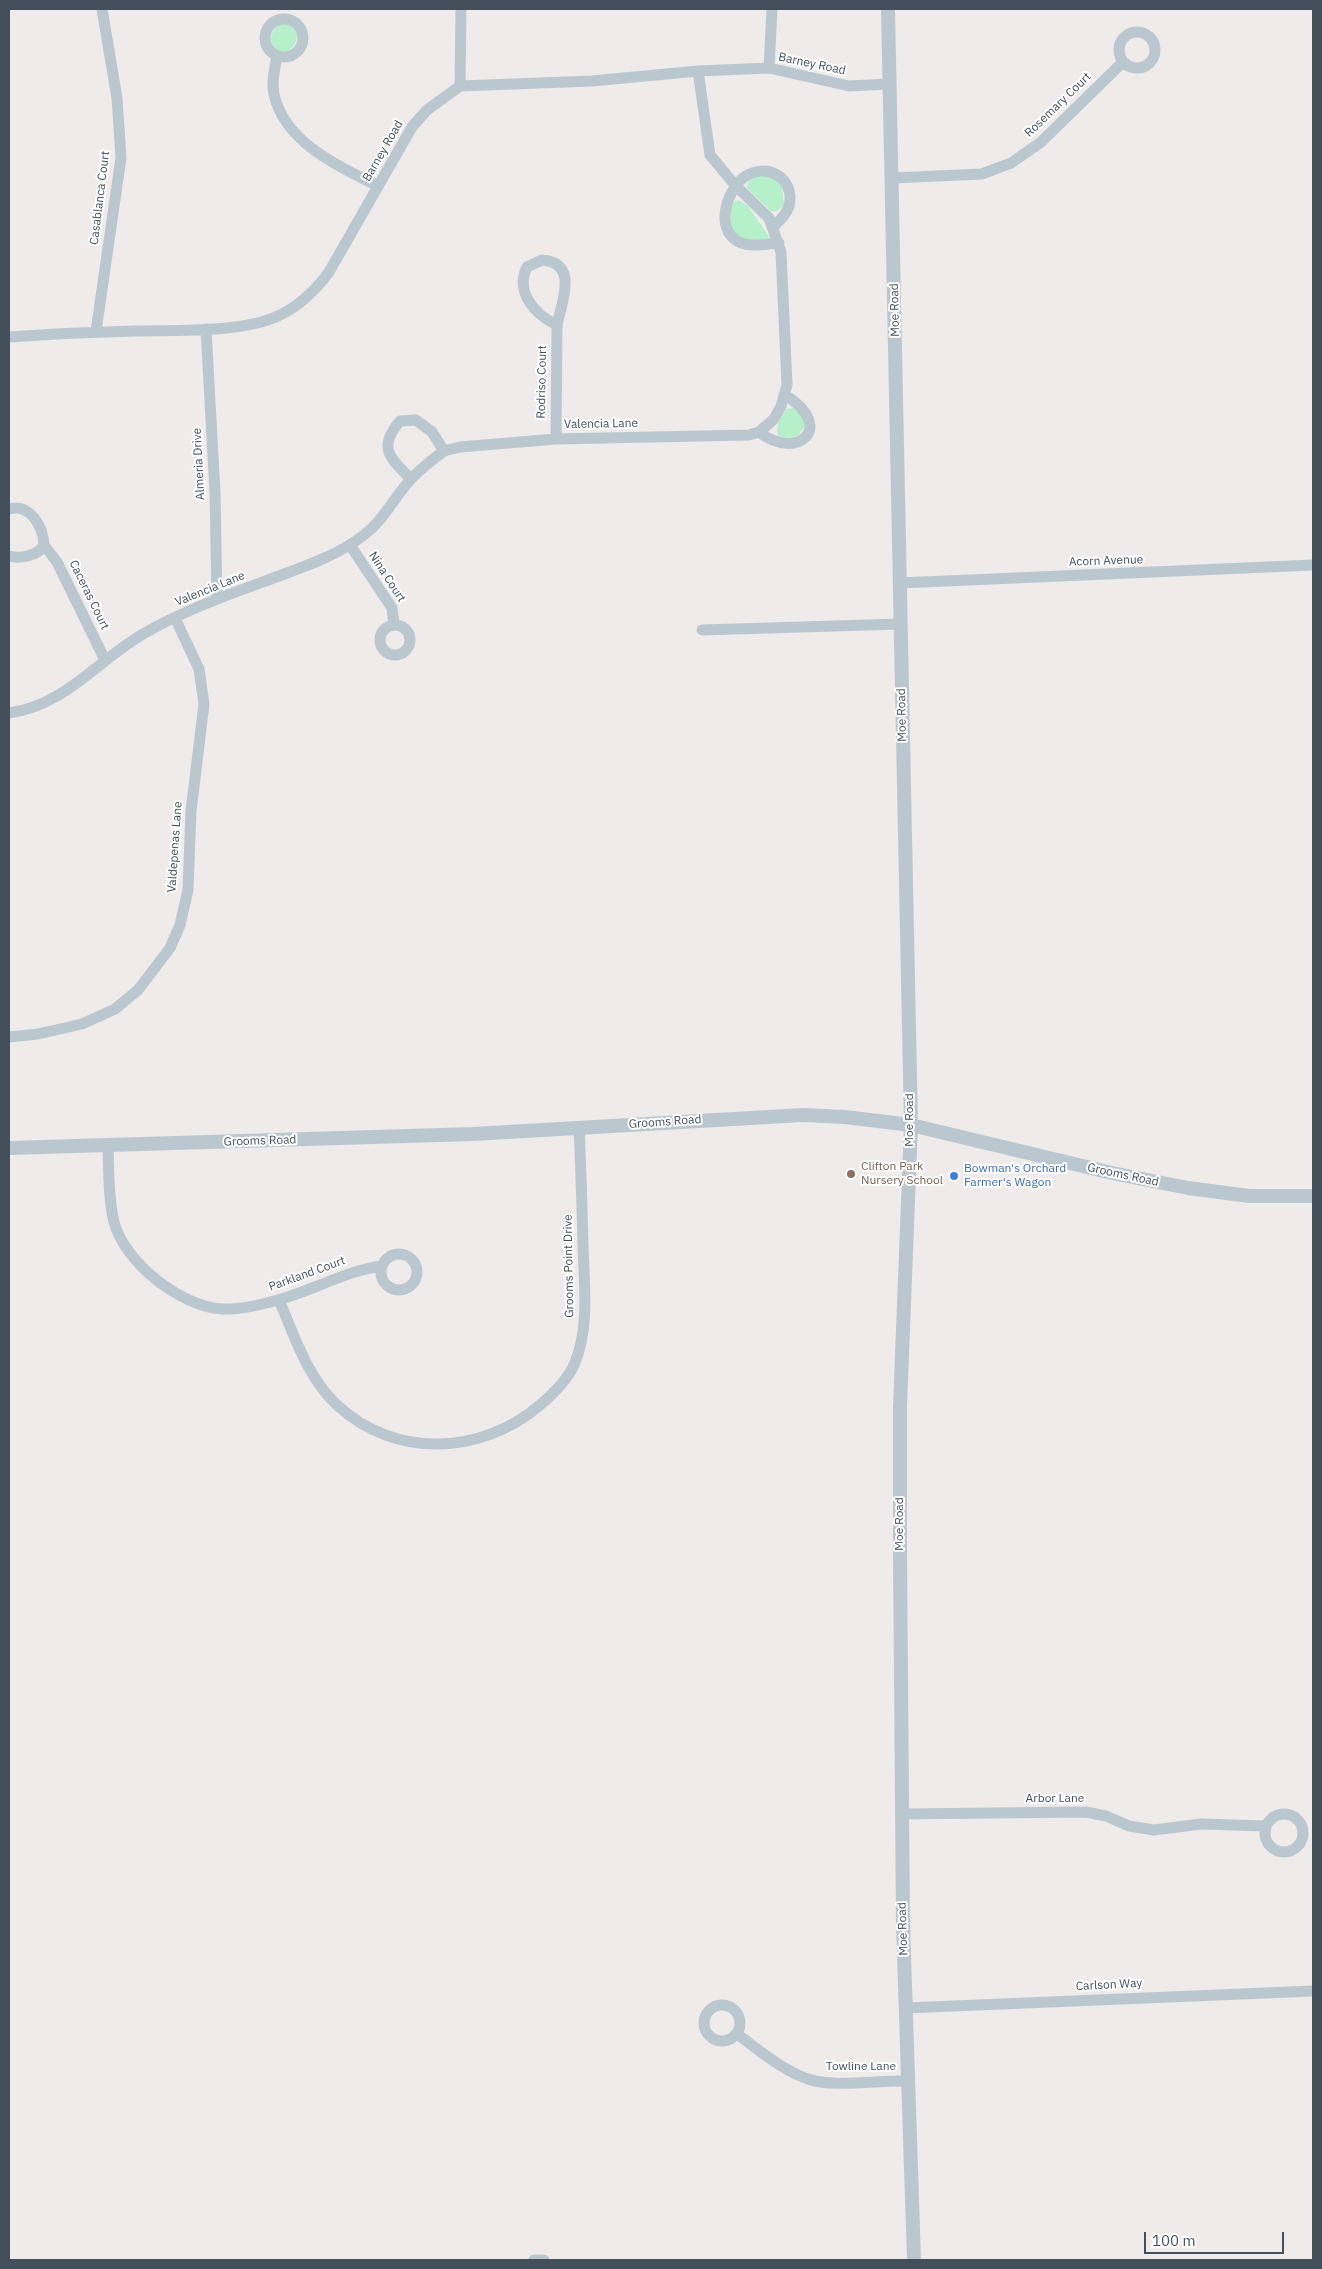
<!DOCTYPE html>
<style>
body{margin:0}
#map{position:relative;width:1322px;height:2269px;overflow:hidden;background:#efebeb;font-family:"IBM Plex Sans",sans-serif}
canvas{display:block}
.frame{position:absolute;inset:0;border:10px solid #434f5a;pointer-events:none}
.scale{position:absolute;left:1144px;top:2232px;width:140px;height:22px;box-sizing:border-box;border:2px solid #434f5a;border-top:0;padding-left:6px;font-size:15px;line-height:18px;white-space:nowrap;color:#434f5a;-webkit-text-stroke:4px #fff;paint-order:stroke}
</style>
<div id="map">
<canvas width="1322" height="2269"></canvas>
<div class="frame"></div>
<div class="scale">100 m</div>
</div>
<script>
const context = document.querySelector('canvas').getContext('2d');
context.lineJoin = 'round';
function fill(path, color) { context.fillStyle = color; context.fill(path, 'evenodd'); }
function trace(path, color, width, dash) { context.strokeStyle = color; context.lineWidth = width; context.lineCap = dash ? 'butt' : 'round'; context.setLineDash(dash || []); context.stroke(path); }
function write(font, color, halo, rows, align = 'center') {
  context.font = font + ' "IBM Plex Sans",sans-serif'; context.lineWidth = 4; context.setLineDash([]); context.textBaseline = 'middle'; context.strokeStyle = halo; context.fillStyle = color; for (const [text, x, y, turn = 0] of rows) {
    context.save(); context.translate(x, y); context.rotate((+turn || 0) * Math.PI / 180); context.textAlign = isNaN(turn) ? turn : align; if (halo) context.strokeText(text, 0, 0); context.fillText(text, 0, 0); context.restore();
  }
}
fill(new Path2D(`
 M281,23l10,2 6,7c0,12 -4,16 -14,23l-6,-2c-9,-13 -8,-20 4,-30z
 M762,174l14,3 6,10 2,19 -8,5h-5l-24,-23c1,-10 7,-12 15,-14z
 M739,200l9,6 22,32c-14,7 -36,2 -41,-15 -1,-5 2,-14 3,-20z
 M793,408l11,9v10l-6,9 -12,2 -8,-2c-3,-11 3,-18 8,-27z`), '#b6f0cb');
trace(new Path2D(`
 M265 38a19 19 0 1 1 38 0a19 19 0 1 1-38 0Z
 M1119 50a18 18 0 1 1 36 0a18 18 0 1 1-36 0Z
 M277,56c-2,12 -6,26 -3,38 10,48 65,73 104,92
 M769,68l3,-59
 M698,71l12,84 25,30 34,33 12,34 6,133 -6,21 -7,13 -15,13
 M460,86l1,-77
 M892,178l90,-4 29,-11 29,-20 83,-81
 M773,227c6,-6 14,-13 16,-21 7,-29 -24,-45 -46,-28 -16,13 -28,49 -6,63 12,7 29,3 42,2
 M542,260c37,3 20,41 15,65 -23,-11 -42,-33 -30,-58z
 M206,329l9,163 2,107
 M96,331l25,-173 -4,-60 -15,-89
 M9,337c42,-3 84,-5 125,-6 42,-1 107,2 144,-15 22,-10 37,-25 51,-44l83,-145 15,-17 33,-24 132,-5 106,-10 71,-3 80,18 40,-2
 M556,439l1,-114
 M411,479c-21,-21 -34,-31 -11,-58l16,-1 16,12 12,19 16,-4 96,-8 193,-4 10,-3c38,30 78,-5 26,-37
 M9,509c21,-6 34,17 35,36 -6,11 -24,14 -35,11
 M44,545l13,17 48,98
 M350,545l42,63 2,17
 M900,583l413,-18
 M380 640a15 15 0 1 1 30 0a15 15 0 1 1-30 0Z
 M702,630l198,-6
 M9,713c55,-7 88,-52 134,-79 43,-25 90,-41 136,-58 30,-11 59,-21 85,-41 20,-15 31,-39 48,-57 10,-10 21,-19 32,-27
 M9,1037l29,-3 44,-10 33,-15 23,-19 32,-42 10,-23 8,-35 3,-79 13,-107 -5,-35 -24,-51
 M108,1147c1,24 0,51 6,75 11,41 66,84 108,87 18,1 38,-4 56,-9 36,-10 67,-29 104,-34
 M381 1272a18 18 0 1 1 36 0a18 18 0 1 1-36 0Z
 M279,1300c16,37 28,77 58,105 58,54 145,50 203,0 13,-11 27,-24 34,-40 16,-37 10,-80 9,-120 -1,-39 -2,-78 -4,-117
 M1265 1833a19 19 0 1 1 38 0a19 19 0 1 1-38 0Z
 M901,1814l185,-2 20,4 23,10 25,4 47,-6 65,2
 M704 2023a18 18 0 1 1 36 0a18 18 0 1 1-36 0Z
 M906,2008l407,-17
 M737,2034c22,16 45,36 71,45 24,9 73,1 100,2
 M534,2260h10`), '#bbc7cf', 11);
trace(new Path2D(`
 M888,9l23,1116 -11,281v149l3,369 11,336
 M9,1148l464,-14 330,-19 42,2 66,8 201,48 76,15 61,8h64`), '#bbc7cf', 14);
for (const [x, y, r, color] of [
 [851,1174,5,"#8d6e63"],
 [954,1176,5,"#3f7fe0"]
]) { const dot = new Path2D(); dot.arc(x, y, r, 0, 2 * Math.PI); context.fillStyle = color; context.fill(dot); trace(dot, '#fff', 2); }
write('12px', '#434f5a', '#fff', [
 ["Barney Road",812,64,12],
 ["Rosemary Court",1058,105,-44],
 ["Barney Road",383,151,-60],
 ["Casablanca Court",100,198,-83],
 ["Moe Road",895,310,-91],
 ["Rodriso Court",542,382,-89],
 ["Valencia Lane",601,424,-1],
 ["Almeria Drive",199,464,-93],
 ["Acorn Avenue",1106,561,-2],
 ["Nina Court",387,577,57],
 ["Valencia Lane",210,589,-22],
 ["Caceras Court",89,595,64],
 ["Moe Road",902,715,-91],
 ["Valdepenas Lane",175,847,-86],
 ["Moe Road",910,1120,-90],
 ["Grooms Road",665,1122,-4],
 ["Grooms Road",260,1141,-2],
 ["Grooms Road",1123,1175,12],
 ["Grooms Point Drive",569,1266,-91],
 ["Parkland Court",307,1274,-20],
 ["Moe Road",900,1524,-90],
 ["Arbor Lane",1055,1799],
 ["Moe Road",903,1929,-92],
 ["Carlson Way",1109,1985,-3],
 ["Towline Lane",861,2067]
]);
write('12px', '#785e54', '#fff', [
 ["Clifton Park",861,1167],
 ["Nursery School",861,1181]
], 'left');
write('12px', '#366cbe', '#fff', [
 ["Bowman's Orchard",964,1169],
 ["Farmer's Wagon",964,1183]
], 'left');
</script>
